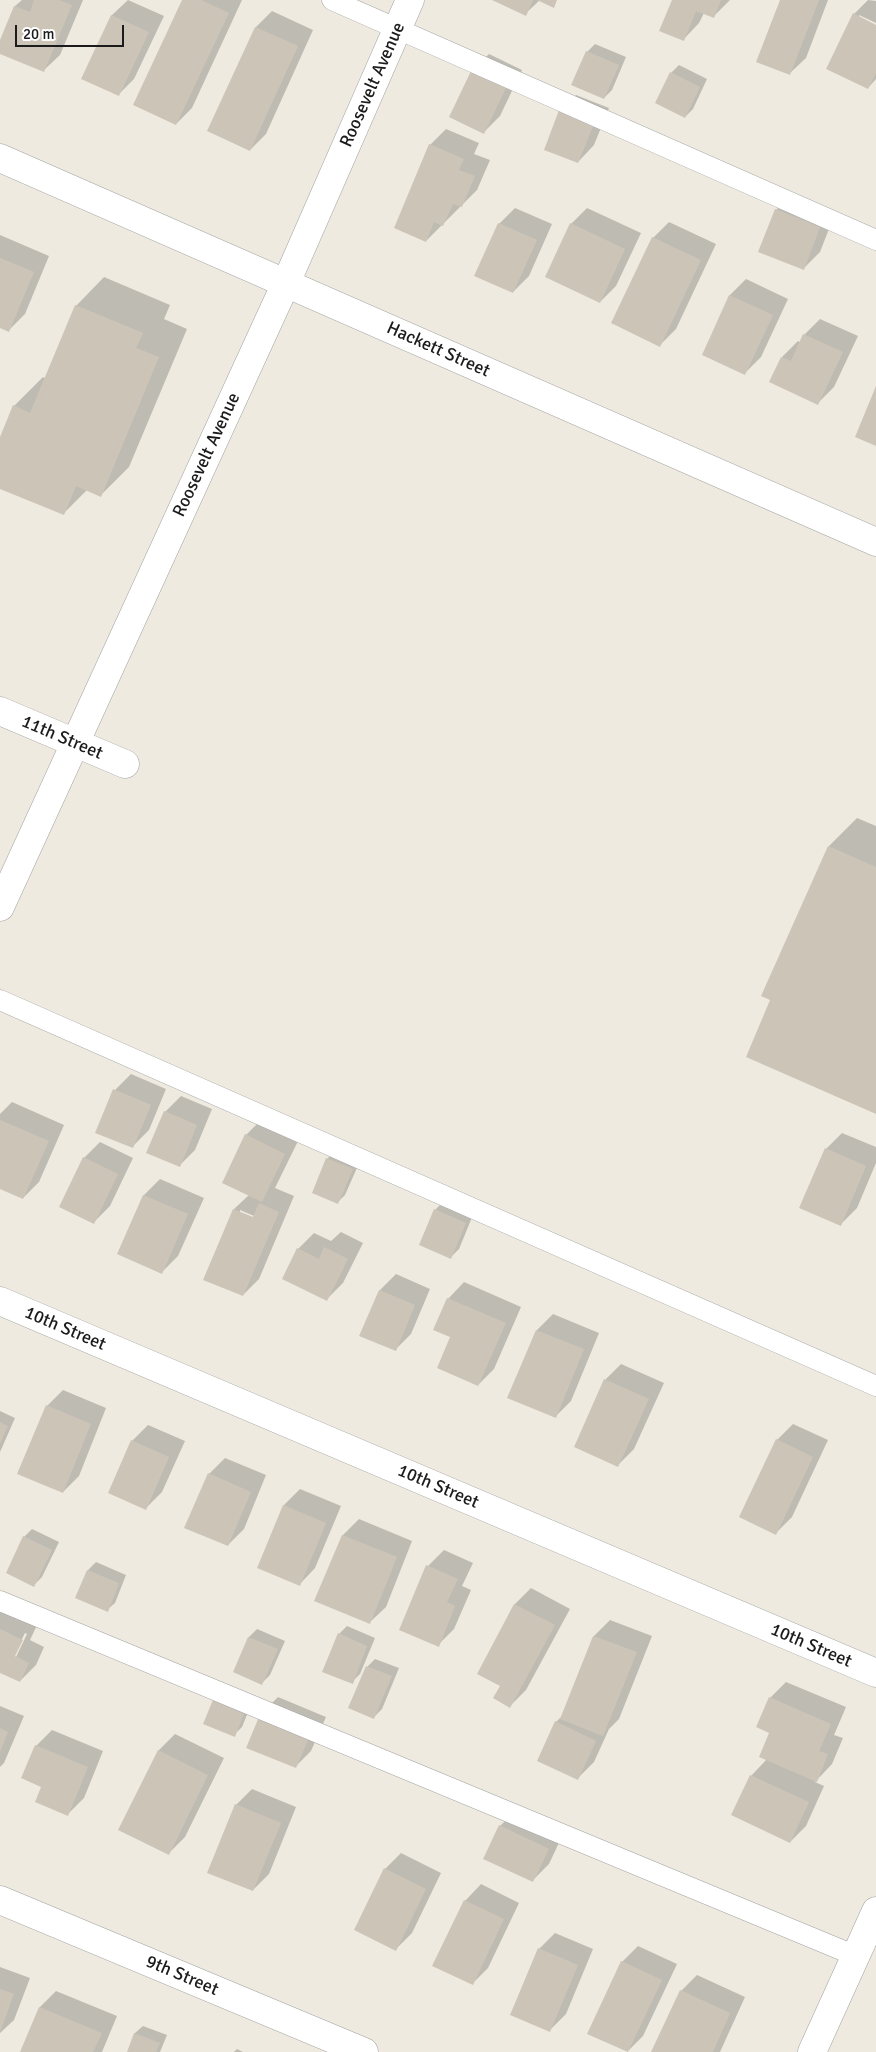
<!DOCTYPE html>
<style>
body{margin:0}
#map{position:relative;width:876px;height:2052px;overflow:hidden;background:#eeeadf;font-family:Signika,sans-serif}
canvas{display:block}
.scale{position:absolute;left:15px;top:25px;width:109px;height:22px;box-sizing:border-box;border:2px solid #1b1b1b;border-top:0;padding-left:6px;font-size:15px;line-height:18px;white-space:nowrap;color:#1b1b1b;-webkit-text-stroke:4px #fff;paint-order:stroke}
</style>
<div id="map">
<canvas width="876" height="2052"></canvas>
<div class="scale">20 m</div>
</div>
<script>
const context = document.querySelector('canvas').getContext('2d');
context.lineJoin = 'round';
function fill(path, color) { context.fillStyle = color; context.fill(path, 'evenodd'); }
function trace(path, color, width, dash) { context.strokeStyle = color; context.lineWidth = width; context.lineCap = dash ? 'butt' : 'round'; context.setLineDash(dash || []); context.stroke(path); }
function write(font, color, halo, rows, align = 'center') {
  context.font = font + ' Signika,sans-serif'; context.lineWidth = 4; context.setLineDash([]); context.textBaseline = 'middle'; context.strokeStyle = halo; context.fillStyle = color; for (const [text, x, y, turn = 0] of rows) {
    context.save(); context.translate(x, y); context.rotate((+turn || 0) * Math.PI / 180); context.textAlign = isNaN(turn) ? turn : align; if (halo) context.strokeText(text, 0, 0); context.fillText(text, 0, 0); context.restore();
  }
}
fill(new Path2D(`
 M22,0h61l-23,55 -17,16 -43,-18v-10l15,-37z
 M128,0l36,16 -30,63 -16,16 -36,-17 30,-63z
 M183,0h59l-50,108 -16,16z
 M495,0h45l-15,14z
 M674,0h56l-17,17 -9,-4 -5,10 -16,17z
 M782,0h46l-22,58 -17,16z
 M868,0l8,1v22l-17,-8v3l17,8v53l-8,9 -14,-74z
 M272,11l41,19 -47,104 -16,16 -41,-19 47,-104z
 M595,44l31,13 -14,33 -8,8 -17,-46z
 M489,54l33,16 -22,46 -16,16 -11,-62z
 M679,65l28,14 -14,30 -8,8 -14,-44z
 M576,95l33,13 -15,37 -16,17 -18,-51z
 M446,129l33,14 -5,11 16,6 -13,30 -51,51 4,-96z
 M792,194l44,17 -16,41 -16,16 -28,-58z
 M515,208l37,16 -23,52 -16,16 -14,-68z
 M587,208l54,25 -25,53 -16,16 -29,-78z
 M669,222l47,22 -40,85 -16,16 -7,-107z
 M0,235l49,21 -24,58 -16,16 -9,-3z
 M104,277l66,28 -6,14 23,10 -58,138 -28,28 -14,-5 -24,24 -63,-27v-47l14,-34 29,-29 3,2 30,-73z
 M746,279l42,20 -27,58 -16,16 -42,-19 27,-59z
 M820,319l38,17 -24,51 -16,16 -36,-46 16,-16 3,2 3,-8z
 M857,818l19,8v287l-104,-113 57,-154z
 M131,1074l35,15 -17,41 -16,16 -18,-56z
 M181,1096l31,13 -17,41 -16,16 -14,-54z
 M12,1102l52,23 -25,57 -16,16 -23,-10v-74z
 M262,1119l38,18 -25,51 19,8 -35,83 -16,16 -38,-16 29,-70 15,-14 -3,-60zM240,1210l19,8 -1,3 -18,-8z
 M842,1133l34,14v16l-19,45 -16,16 -15,-75z
 M100,1142l33,16 -23,48 -16,16 -10,-64z
 M335,1151l25,10 -15,34 -8,8 -24,-11 14,-33z
 M160,1179l44,19 -26,58 -16,16 -43,-19 25,-58z
 M443,1202l30,13 -14,34 -8,8 -16,-47z
 M341,1232l22,11 -20,40 -16,16 -29,-50 16,-16 17,8z
 M396,1274l34,15 -19,45 -16,16 -15,-60z
 M464,1282l57,25 -27,62 -16,16 -30,-86z
 M553,1314l46,19 -28,68 -16,16 -46,-19 28,-68z
 M621,1364l43,19 -30,66 -16,16 -13,-85z
 M63,1390l43,18 -27,68 -16,16 -16,-86z
 M0,1411l15,7 -15,34z
 M793,1424l35,16 -36,77 -16,16 1,-93z
 M148,1425l37,16 -23,51 -16,16 -14,-67z
 M225,1458l41,17 -22,54 -16,16 -19,-71z
 M300,1489l41,17 -26,62 -16,17 -15,-80z
 M359,1519l53,22 -26,66 -17,16 -53,-22 27,-66z
 M32,1529l27,13 -17,35 -8,8 -10,-48z
 M444,1550l29,13 -11,23 9,4 -17,39 -16,16 -10,-79z
 M96,1562l30,13 -11,28 -8,7 -19,-40z
 M531,1588l39,21 -44,81 -16,16 -9,-21 14,-81z
 M0,1605l38,18 -8,17 14,7 -8,18 -16,16 -20,-9zM25,1633l2,1 -11,23h-3z
 M610,1620l42,16 -33,83 -10,10 -15,33 -16,16 -22,-56 6,-6 32,-80z
 M347,1626l28,12 -15,36 -8,8 -13,-48z
 M257,1629l28,12 -15,34 -8,8 -27,-12 14,-34z
 M375,1659l24,9 -17,41 -8,8 -24,-10 18,-41z
 M786,1682l60,25 -12,28 9,3 -11,26 -17,18 9,4 -18,40 -16,16 -39,-66 16,-17 4,-27 -1,-34z
 M278,1697l48,20 -15,34 -16,16 -33,-54z
 M253,1700l-11,27 -8,8 -29,-12z
 M0,1706l24,10 -20,47 -4,4z
 M52,1730l51,21 -19,47 -16,16 -25,-28 -7,-40z
 M175,1734l49,24 -39,79 -16,16 -49,-24 39,-79z
 M252,1789l44,18 -27,67 -16,16 -17,-85z
 M516,1810l48,22 -15,32 -16,16 -33,-54z
 M401,1853l40,20 -29,60 -16,16 -11,-80z
 M481,1884l38,19 -31,65 -16,16 -38,-18 31,-65z
 M555,1933l38,16 -27,65 -16,16 -11,-81z
 M638,1946l39,18 -34,72 -16,16 -5,-90z
 M0,1967l30,11 -16,42 -14,13z
 M697,1975l48,22 -25,55h-67l28,-61z
 M56,1991l61,25 -15,36h-81l19,-45z
 M143,2026l24,9 -7,17h-32l7,-19z
 M237,2049l6,3h-9z`), '#0003');
fill(new Path2D(`
 M34,0h25l13,5 -28,67 -44,-18v-14l14,-34 16,6z
 M182,0h19l28,13 -53,112 -43,-20z
 M492,0h41l-7,16z
 M537,0h20l-3,8z
 M672,0h49l-7,18 -18,-7 -12,30 -25,-10z
 M780,0h39l-29,75 -34,-13z
 M853,13l23,12v48l-8,16 -42,-20z
 M111,15l38,17 -30,64 -38,-17z
 M255,27l43,19 -48,105 -43,-20z
 M586,51l33,14 -15,34 -33,-14z
 M472,69l35,17 -23,48 -35,-17z
 M670,72l30,15 -15,31 -30,-15z
 M559,110l35,14 -16,39 -34,-13z
 M429,144l35,15 -5,11 16,6 -13,31 -9,-3 -10,22 -9,-4 -8,20 -32,-14z
 M775,209l45,18 -16,43 -46,-18z
 M498,223l39,17 -24,53 -39,-17z
 M570,223l55,26 -25,54 -55,-26z
 M652,237l49,23 -41,87 -49,-24z
 M0,258l34,14 -25,60 -9,-4z
 M729,295l44,20 -28,60 -43,-20z
 M75,305l68,28 -7,15 23,9 -58,140 -25,-11 -12,29 -64,-26v-52l13,-32 17,8z
 M803,334l40,18 -25,53 -49,-23 12,-25 10,4z
 M876,386v60l-21,-9z
 M828,846l48,21v247l-130,-57 24,-57 -9,-4z
 M113,1089l38,16 -18,43 -38,-15z
 M164,1111l33,14 -17,42 -34,-14z
 M0,1120l49,21 -26,58 -23,-10z
 M245,1134l40,20 -23,48 -40,-19z
 M825,1148l41,18 -25,60 -42,-18z
 M83,1157l35,17 -24,50 -35,-17z
 M326,1158l27,11 -15,35 -26,-11z
 M143,1195l45,19 -26,60 -45,-20z
 M259,1203l20,9 -36,84 -40,-16 30,-71 20,8z
 M434,1209l32,14 -15,36 -32,-14z
 M324,1247l24,12 -21,42 -45,-22 15,-31 22,11z
 M379,1290l36,15 -19,46 -37,-15z
 M447,1298l59,25 -28,63 -41,-18 13,-31 -17,-7z
 M536,1330l48,19 -28,69 -49,-20z
 M604,1379l45,20 -31,68 -44,-20z
 M46,1405l45,19 -28,69 -46,-19z
 M0,1422l8,4 -8,18z
 M776,1439l37,18 -37,78 -37,-18z
 M131,1440l38,17 -23,53 -38,-17z
 M208,1473l43,19 -23,54 -44,-18z
 M283,1505l43,18 -26,63 -43,-18z
 M342,1535l55,22 -27,67 -56,-23z
 M23,1536l29,14 -18,37 -28,-14z
 M426,1565l32,14 -11,23 8,4 -16,41 -40,-17z
 M87,1570l32,13 -11,29 -33,-14z
 M514,1604l41,21 -45,83 -17,-10 7,-12 -23,-12z
 M0,1629l23,11 -8,16 14,7 -9,19 -20,-9z
 M338,1633l29,13 -14,38 -31,-12z
 M593,1636l44,16 -34,84 -43,-17z
 M248,1637l30,12 -16,36 -29,-13z
 M366,1666l26,10 -18,43 -26,-11z
 M215,1695l31,13 -11,29 -32,-13z
 M769,1697l62,27 -12,27 9,3 -11,28 -58,-25 10,-24 -13,-6z
 M261,1712l50,21 -15,35 -50,-20z
 M555,1721l41,20 -18,39 -41,-19z
 M0,1728l8,4 -8,20z
 M35,1745l53,22 -20,49 -33,-14 6,-15 -20,-9z
 M158,1750l50,25 -39,80 -51,-25z
 M750,1775l59,27 -19,41 -59,-28z
 M235,1804l46,19 -28,68 -46,-18z
 M499,1825l50,24 -16,33 -50,-23z
 M384,1868l42,21 -30,62 -42,-21z
 M464,1900l40,19 -31,66 -41,-19z
 M538,1948l40,17 -28,67 -40,-17z
 M621,1961l41,19 -34,72 -41,-18z
 M0,1989l14,5 -14,38z
 M680,1990l50,23 -17,39h-62z
 M39,2007l63,26 -9,19h-73z
 M134,2033l26,10 -4,9h-29z`), '#cdc4b8');
const service = new Path2D(`
 M332,0l544,240
 M0,1000l876,386
 M0,1601l856,355`);
const minor = new Path2D(`
 M0,711l125,53
 M0,907l286,-624 124,-283
 M0,1301l876,372
 M0,1900l364,152`);
const tertiary = new Path2D(`
 M0,158l876,384
 M812,2052l64,-141`);
trace(service, '#a2a2a2', 21);
trace(minor, '#a2a2a2', 29);
trace(tertiary, '#a2a2a2', 29);
trace(service, '#fff', 20);
trace(minor, '#fff', 28);
trace(tertiary, '#fff', 28);
write('18px', '#1b1b1b', '#fff', [
 ["Roosevelt Avenue",373,85,-66],
 ["Hackett Street",438,350,24],
 ["Roosevelt Avenue",207,455,-65],
 ["11th Street",62,738,23],
 ["10th Street",65,1329,23],
 ["10th Street",438,1487,23],
 ["10th Street",811,1646,23],
 ["9th Street",182,1976,23]
]);
</script>
